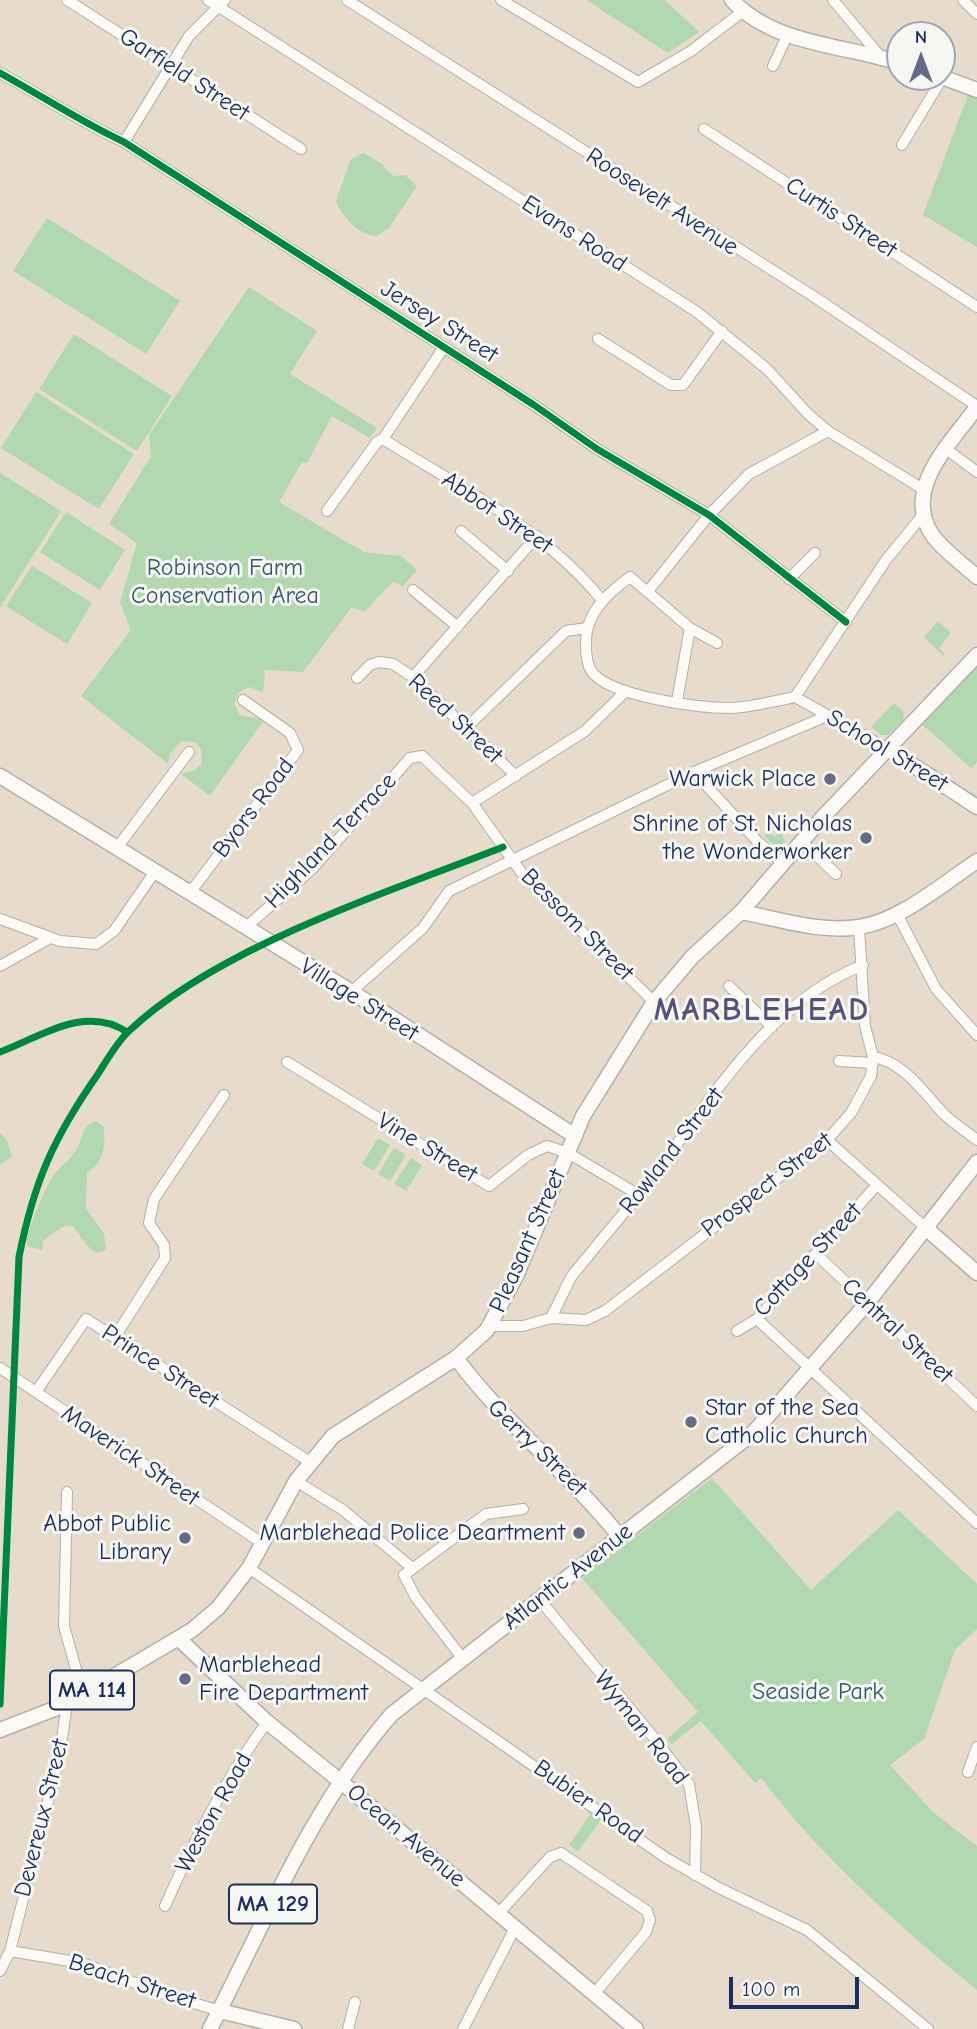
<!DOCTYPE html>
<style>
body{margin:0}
#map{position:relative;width:977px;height:2029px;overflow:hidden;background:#e7dccc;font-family:"Comic Neue",sans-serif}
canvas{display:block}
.north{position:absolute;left:886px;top:21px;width:70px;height:70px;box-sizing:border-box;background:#f6f6f2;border:2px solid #9ea6b7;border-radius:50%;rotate:0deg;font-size:19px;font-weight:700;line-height:28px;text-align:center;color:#1b2f5e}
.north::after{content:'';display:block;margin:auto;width:24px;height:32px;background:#626c84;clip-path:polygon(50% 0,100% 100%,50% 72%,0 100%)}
.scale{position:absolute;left:729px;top:1977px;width:130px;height:32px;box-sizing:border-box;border:4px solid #1b2f5e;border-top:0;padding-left:9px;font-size:21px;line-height:24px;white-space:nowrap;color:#1b2f5e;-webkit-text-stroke:5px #f6f6f2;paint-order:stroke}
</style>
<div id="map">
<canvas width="977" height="2029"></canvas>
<div class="north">N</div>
<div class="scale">100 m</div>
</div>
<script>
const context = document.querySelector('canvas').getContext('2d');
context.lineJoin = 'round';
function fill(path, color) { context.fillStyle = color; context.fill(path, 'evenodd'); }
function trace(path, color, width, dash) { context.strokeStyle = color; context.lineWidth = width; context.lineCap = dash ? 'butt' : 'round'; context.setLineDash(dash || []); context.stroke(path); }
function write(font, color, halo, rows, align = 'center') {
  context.font = font + ' "Comic Neue",sans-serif'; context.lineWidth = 6; context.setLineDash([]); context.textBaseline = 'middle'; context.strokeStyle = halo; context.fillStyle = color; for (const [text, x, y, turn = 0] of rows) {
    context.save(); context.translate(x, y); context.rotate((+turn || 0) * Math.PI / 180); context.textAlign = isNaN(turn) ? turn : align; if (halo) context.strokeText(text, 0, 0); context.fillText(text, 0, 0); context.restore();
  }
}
fill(new Path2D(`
 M586,0h79l34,32 -31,21z
 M971,87l6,3v157l-54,-32z
 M363,153l18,10 12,13 12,-1 12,11 -28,42 -13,8c-17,-1 -34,-19 -40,-35l15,-42z
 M47,218l133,83 -34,53 -133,-83z
 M249,287l68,44 -27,43 87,54 -7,10 -38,-22 -25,47 -5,-1 -23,40 85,50 37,4 16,14 -15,17 -8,-6 -30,31 -12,-5 -49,65 -38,-2 -2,23 -13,-6 -11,5 -5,12 6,11 24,5 -54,76 -29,-22 14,-4 7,-7 -1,-13 -6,-8 -14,-1 -11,13 -2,10 -87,-68 50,-66 -11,-27 17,-60 -28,-19 42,-68 -2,-21z
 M74,334l98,62 -35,55 -98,-62z
 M36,392l98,62 -35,55 -98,-61z
 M0,473l61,38 -61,97z
 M66,512l59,38 -25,40 -60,-38z
 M32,566l60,37 -25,41 -61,-38z
 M938,621l13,12 -12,15 6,6 -2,2 -19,-19z
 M977,655v107l-6,6 -55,-49z
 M894,703l9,8 1,8 -16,16h-7l-10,-8z
 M780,830l5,11 -6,8 -15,-13 4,-4 7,5z
 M96,1121l8,6c1,20 1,34 -17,46l-1,36 18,25 2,15 -9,4c-29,-17 -13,-46 -54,-12l-1,9 -15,-4c-3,-10 19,-60 27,-71 6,-9 17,-15 22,-25 5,-8 6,-17 11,-25z
 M0,1133l7,7 5,17 -12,7z
 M378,1138l12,7 -16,26 -12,-7z
 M394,1148l12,7 -16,26 -12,-7z
 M411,1158l11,7 -16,26 -12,-7z
 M712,1478l99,112 87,-80 79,74v45l-22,21 -31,89 -34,26 43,47 44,34v144c-78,-64 -155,-132 -216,-212l-6,5 -54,-62 -29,23 -5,-5 31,-27 -116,-134z
 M593,1810l10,7 -25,34 -9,-6z`), '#b1d8ae');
const street = new Path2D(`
 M67,0l234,149
 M208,0l489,312 70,57 41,45 20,17 95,58
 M347,0l466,296 164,110
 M501,0l137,82 53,-31 51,-39
 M833,0l47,56
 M963,0l14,14
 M773,66l15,-32
 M0,73c42,23 81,49 124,69l410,263 63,44 112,66 137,107
 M704,129l273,178
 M124,142l65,-106 36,-36
 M902,145l41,-68
 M598,339l73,46h12l39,-54
 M383,439c76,48 160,89 218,160
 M946,449l31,23
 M327,511l50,-69 6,-3 61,-92
 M461,531l47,40
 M789,579l26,-26
 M413,590l45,37
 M649,590l60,-75 40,-41 79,-43
 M690,628l27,15
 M413,677l124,-141
 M357,678l13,-13 9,-3 14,2 20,13 103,99
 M795,697l93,52
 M677,701l13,-73 -60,-51c-23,17 -46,37 -44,69 0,8 1,19 6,26 19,25 108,36 139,36 21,-1 43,-7 64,-11l91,-137 36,-44
 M465,729l101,-98 21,-3
 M694,772l63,69 26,22
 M472,803l113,-72 41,-40
 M802,842l34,32
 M116,849l73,-97
 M189,894l109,-144 -8,-17 -47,-33
 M896,912l40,77 41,46
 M0,919l60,22 36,3 18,-13 40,-58
 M245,928l67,-59 98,-111 12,-2 50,47 49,69 133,130
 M0,966l50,-28
 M729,986l43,41
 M351,992l72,-64 26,-37 245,-119 133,-56
 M873,1057c32,5 52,38 73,59 10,9 21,16 31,24
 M839,1061l34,2
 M287,1062l202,124 39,-31 19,-9 21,7 71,42
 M827,1140l100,89
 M817,1255l160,151
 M551,1318l35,2 19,-9 222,-171 24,-27 20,-37 2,-19 -8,-31 -6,-99
 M757,1319l220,204
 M490,1326h33l28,-8 20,-41c22,-27 45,-55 68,-82 65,-82 121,-189 224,-230
 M737,1331l20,-12 119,-133
 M115,1337l50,-79 -1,-13 -15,-22 5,-24 70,-104
 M0,1368l262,175
 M36,1392l50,-73 224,143
 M296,1481l47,29 68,57
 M67,1492l-3,134 13,47 10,20
 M249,1568l417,290 53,30 88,42 121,99
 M539,1599l116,140 34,45 7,43 -1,48
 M463,1659l-47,-61 -12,-23 82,-61 37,-5
 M968,1772l9,-25
 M165,1906c29,-65 60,-126 102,-184
 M499,1913l51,-56 11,-4 86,58 3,9 -4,12 -52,62
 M10,1951l72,12 85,32 53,16
 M0,1971l10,-20 49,-193 8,-54
 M348,2029l7,-27
 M463,2029l52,-101`);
const secondary = new Path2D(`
 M732,0c41,45 113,45 168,63
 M942,77l35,13
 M977,407c-27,37 -76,83 -44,129 11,15 30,28 44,41
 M888,749l89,58
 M0,776l355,218 220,142
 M741,912c38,7 79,21 118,15 41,-6 85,-44 118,-66
 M927,1229l50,44
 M456,1358c48,65 113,115 164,179
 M340,1781l296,248
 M220,2011l74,18`);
const primary = new Path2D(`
 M179,1639l88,83 73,59
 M0,1730l67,-26 125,-74 26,-22 31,-40 47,-87 37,-45 123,-78 31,-28 30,-56 66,-158 71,-114 38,-45 49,-45 81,-94 155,-163
 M210,2029c55,-107 102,-224 182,-315l361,-281 115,-131 109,-140`);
trace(street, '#b3afa9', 12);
trace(secondary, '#b3afa9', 17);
trace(primary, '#b3afa9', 17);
trace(street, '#fbfaf7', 10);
trace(secondary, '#fbfaf7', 14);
trace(primary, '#fbfaf7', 14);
trace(new Path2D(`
 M0,73c42,23 81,49 124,69l410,263 63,44 112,66 137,107
 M0,1052c40,-15 86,-48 127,-20
 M0,1704l19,-447c15,-76 35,-120 79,-183 9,-14 19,-32 31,-43 88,-84 260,-139 374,-184`), '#00873e', 7);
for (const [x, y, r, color] of [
 [830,779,7,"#626c84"],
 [866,838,7,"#626c84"],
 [691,1422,7,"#626c84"],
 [579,1533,7,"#626c84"],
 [185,1538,7,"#626c84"],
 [185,1679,7,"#626c84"]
]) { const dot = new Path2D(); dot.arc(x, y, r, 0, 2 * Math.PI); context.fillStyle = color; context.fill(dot); trace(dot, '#f6f6f2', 2.5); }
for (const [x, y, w] of [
 [92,1690,84],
 [273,1904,88]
]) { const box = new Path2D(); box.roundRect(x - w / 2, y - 19.5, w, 39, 5); context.fillStyle = '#f6f6f2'; context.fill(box); trace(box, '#1b2f5e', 2); }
write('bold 23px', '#1b2f5e', null, [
 ["MA 114",92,1690],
 ["MA 129",273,1904]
]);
write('24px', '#1b2f5e', '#f6f6f2', [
 ["Garfield Street",184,75,33],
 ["Roosevelt Avenue",662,202,33],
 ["Curtis Street",841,218,33],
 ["Evans Road",574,234,33],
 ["Jersey Street",439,322,32],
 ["Abbot Street",497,513,34],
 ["Reed Street",455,719,43],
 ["School Street",887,751,31],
 ["Byors Road",254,808,-53],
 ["Highland Terrace",331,841,-46],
 ["Bessom Street",577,925,45],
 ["Village Street",359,1000,32],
 ["Vine Street",427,1148,31],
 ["Rowland Street",672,1151,-52],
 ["Prospect Street",767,1185,-37],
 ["Pleasant Street",528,1241,-66],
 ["Cottage Street",808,1260,-47],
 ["Central Street",897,1331,43],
 ["Prince Street",160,1367,33],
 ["Gerry Street",537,1448,44],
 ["Maverick Street",130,1456,34],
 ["Atlantic Avenue",568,1577,-38],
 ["Wyman Road",641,1728,52],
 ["Bubier Road",588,1802,35],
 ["Weston Road",214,1813,-61],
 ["Devereux Street",42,1818,-76],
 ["Ocean Avenue",406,1836,40],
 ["Beach Street",132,1982,18]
]);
write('24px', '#36586c', '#f6f6f2', [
 ["Robinson Farm",225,568],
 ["Conservation Area",225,596],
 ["Seaside Park",818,1692]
]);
write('24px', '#1b2f5e', '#f6f6f2', [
 ["Warwick Place",816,779],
 ["Shrine of St. Nicholas",852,824],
 ["the Wonderworker",852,852],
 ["Star of the Sea",705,1408,"left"],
 ["Catholic Church",705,1436,"left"],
 ["Abbot Public",171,1524],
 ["Library",171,1552],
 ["Marblehead Police Deartment",565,1533],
 ["Marblehead",199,1665,"left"],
 ["Fire Department",199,1693,"left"]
], 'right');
context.letterSpacing = '2px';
write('bold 32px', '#58527b', '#f6f6f2', [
 ["MARBLEHEAD",762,1011]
]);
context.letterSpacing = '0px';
</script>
